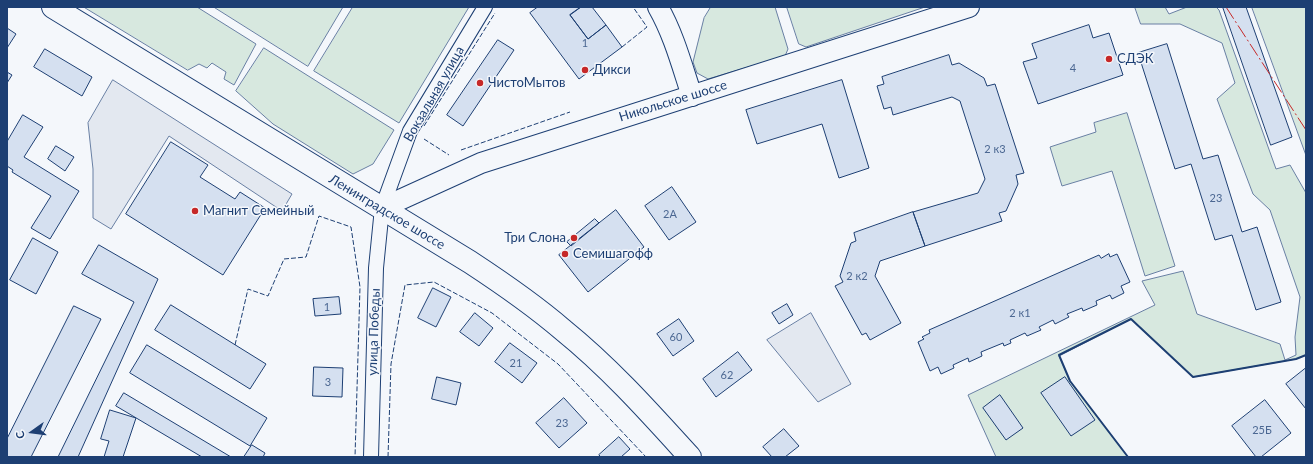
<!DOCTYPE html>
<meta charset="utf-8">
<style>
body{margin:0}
#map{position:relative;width:1313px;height:464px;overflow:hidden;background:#f4f7fb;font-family:Lato,sans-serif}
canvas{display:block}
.frame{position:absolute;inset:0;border:8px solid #1d3f73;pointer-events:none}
.north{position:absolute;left:12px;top:412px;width:40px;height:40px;-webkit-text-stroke:3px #f4f7fb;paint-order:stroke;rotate:256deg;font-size:11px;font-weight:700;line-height:16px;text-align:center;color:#1d3f73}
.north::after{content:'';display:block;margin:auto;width:14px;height:18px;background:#1d3f73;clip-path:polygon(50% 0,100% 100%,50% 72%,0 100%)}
</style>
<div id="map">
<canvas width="1313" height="464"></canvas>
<div class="frame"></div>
<div class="north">С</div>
</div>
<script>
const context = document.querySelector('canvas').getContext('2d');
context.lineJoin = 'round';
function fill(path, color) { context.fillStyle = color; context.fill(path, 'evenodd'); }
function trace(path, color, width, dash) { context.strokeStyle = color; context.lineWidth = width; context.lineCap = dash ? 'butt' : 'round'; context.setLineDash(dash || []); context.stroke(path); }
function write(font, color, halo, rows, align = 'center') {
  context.font = font + ' Lato,sans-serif'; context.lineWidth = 3; context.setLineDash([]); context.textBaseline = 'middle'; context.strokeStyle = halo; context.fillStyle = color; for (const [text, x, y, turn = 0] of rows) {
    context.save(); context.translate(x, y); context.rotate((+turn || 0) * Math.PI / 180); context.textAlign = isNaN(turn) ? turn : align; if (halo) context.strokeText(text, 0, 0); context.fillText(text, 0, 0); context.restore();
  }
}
const green = new Path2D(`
 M84,7h113l59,37 -22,41 -10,-6 2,-7 -14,-9 -5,5 -8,-4 -11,6z
 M214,7h129l-35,59z
 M353,7h116l-70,116 -85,-52z
 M711,7h64l13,42 -3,7 -77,23 -11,-6 -4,-11 11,-44z
 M787,7h138l-119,40 -7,-3z
 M1135,7h30l4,7 18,-7h29l3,3 57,159 14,-4 16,28v162l-10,4 -103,18 -62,-58 -72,37 11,25 58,76h-132l-28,-62 187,-90 -13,-24 41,-10 14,43 83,30 5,16 11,-5 -1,-18 5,-40 -30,-87 -17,-16 -36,-95 18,-16 -13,-40 -42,-19h-39z
 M1252,7h54v148z
 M264,48l130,82 -21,34 -20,10 -80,-50 -37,-33z
 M1127,113l48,153 -30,10 -33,-105 -50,15 -12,-39 46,-15 -2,-9z`);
fill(green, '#d7e8df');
trace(green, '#687fa3', 1);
const parking = new Path2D(`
 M113,80l179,114 -10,17 -113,-75 -58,93 -18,-11v-49l-5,-46z
 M811,313l40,71 -33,18 -51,-62z`);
fill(parking, '#e3e8f0');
trace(parking, '#687fa3', 1);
const building = new Path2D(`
 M538,7h43l-11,8 18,24 18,-14 16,22 -43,32 -49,-66z
 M581,7h11l14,18 -18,14 -18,-24z
 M1223,7h23l46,130 -21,8z
 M1089,25l4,13 16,-5 14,42 -85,29 -15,-42 14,-4 -5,-14z
 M7,28l9,6 -9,14z
 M498,40l16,10 -51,76 -16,-11z
 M1167,44l36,115 15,-4 24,77 15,-5 24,75 -25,8 -24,-75 -17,5 -24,-76 -16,5 -37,-116z
 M45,49l47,28 -10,19 -48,-29z
 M949,55l3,10 7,-2 25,15 3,8 8,-2 29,89 -8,2 2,9 -12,27 -7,2 3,8 -77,25 -12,-34 65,-19 7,-14 -25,-78 -8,-4 -59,18 -2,-8 -7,2 -7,-23 7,-2 -2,-7z
 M7,72l5,3 -5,8z
 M842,80l27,88 -30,10 -17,-54 -65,20 -11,-34z
 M23,115l20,12 -19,30 55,34 -29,48 -19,-11 20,-32 -39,-24 1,-2 -6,-4v-24z
 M171,142l37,23 -8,12 35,22 5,-7 25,16 -42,67 -97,-61z
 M56,146l18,11 -9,14 -17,-12z
 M672,187l24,35 -27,18 -24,-34z
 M616,210l28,37 -56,45 -29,-37z
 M913,212l12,34 -45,15 -5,15 26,47 -31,17 -4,-7 -4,2 -27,-49 8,-4 -3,-6 11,-33 5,-2 -2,-8z
 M595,219l4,4 -28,23 -4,-4z
 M33,238l25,14 -22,42 -26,-14z
 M99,245l59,34 -80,178h-20l76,-155 -52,-28z
 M1109,254l1,3 7,-3 13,28 -9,4 3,7 -12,6 -2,-4 -14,6 1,4 -14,6 -1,-3 -15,6 2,3 -14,7 -2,-4 -14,7 2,3 -14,6 -2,-3 -15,7 1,3 -7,3 -1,-3 -22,9 1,4 -13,6 -1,-4 -15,7 1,3 -13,6 -3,-7 -8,4 -12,-29 6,-3 -2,-2 8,-4 -1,-3 170,-75 2,3z
 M433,288l18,9 -15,30 -18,-9z
 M339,297l2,17 -26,2 -2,-17z
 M787,304l6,11 -14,9 -7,-11z
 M171,305l95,59 -16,25 -95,-59z
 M74,306l27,13 -70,138h-24v-18z
 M475,313l18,15 -14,18 -19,-14z
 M679,319l15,22 -21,15 -16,-22z
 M510,343l27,20 -15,20 -27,-21z
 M147,345l120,73 -17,28 -120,-73z
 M738,352l14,18 -36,27 -13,-18z
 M314,367l29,1 -1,29 -29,-1z
 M1306,368v41l-20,-25z
 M437,377l24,6 -5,22 -24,-6z
 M1065,377l30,43 -24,16 -30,-43z
 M124,393l107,64h-29l-86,-51z
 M1000,395l23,33 -17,12 -23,-32z
 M564,398l23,25 -28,25 -23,-25z
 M1265,400l26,33 -30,24h-5l-24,-31z
 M110,410l26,8 -13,39h-19l5,-16 -8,-2z
 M784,429l15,17 -14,11h-13l-9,-10z
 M619,437l11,12 -9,8h-20l-2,-2z
 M252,445l13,8 -2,4h-19z`);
fill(building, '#d5e0f0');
trace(building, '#1d3f73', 1);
const street = new Path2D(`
 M371,457l5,-189 6,-60 28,-77 75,-124`);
const secondary = new Path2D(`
 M658,7c16,28 24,59 34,89
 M382,208l99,-45 488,-156`);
const primary = new Path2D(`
 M53,7l417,255c32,21 64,43 93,68 47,38 87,83 127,127`);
trace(street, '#1d3f73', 16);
trace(secondary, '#1d3f73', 22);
trace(primary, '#1d3f73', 24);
trace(street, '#f4f7fb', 14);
trace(secondary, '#f4f7fb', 20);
trace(primary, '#f4f7fb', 22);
trace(new Path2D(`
 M622,47l25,-20 -14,-20
 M424,126l71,-113
 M424,139l25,16
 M461,150l109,-38
 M235,345l13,-56 20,7 16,-37 22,-2 13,-41 32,11 9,60 -5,170
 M388,457l3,-93 14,-79 29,-3 58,31 66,51 88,93`), '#1d3f73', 1, [5, 2]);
trace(new Path2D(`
 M1128,457l-58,-76 -11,-26 72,-36 62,58 103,-18 10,-4`), '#1d3f73', 2);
trace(new Path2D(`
 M1226,7l80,123`), '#c62828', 1, [14, 3, 2, 3]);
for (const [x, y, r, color] of [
 [1109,59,4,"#c62828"],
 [585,70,4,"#c62828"],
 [480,83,4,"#c62828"],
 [195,211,4,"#c62828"],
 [574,238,4,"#c62828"],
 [565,254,4,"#c62828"]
]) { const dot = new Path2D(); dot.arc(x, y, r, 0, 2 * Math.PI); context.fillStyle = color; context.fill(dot); trace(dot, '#f4f7fb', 1.5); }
write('11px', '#4b6792', null, [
 ["1",585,43],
 ["4",1073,68],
 ["2 к3",995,149],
 ["23",1216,198],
 ["2А",670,214],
 ["2 к2",857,276],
 ["1",327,307],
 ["2 к1",1020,313],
 ["60",676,337],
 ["21",516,363],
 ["62",727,375],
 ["3",328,382],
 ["23",562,423],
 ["25Б",1262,430]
]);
write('13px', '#1d3f73', '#f4f7fb', [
 ["СДЭК",1117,59],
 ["Дикси",593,70],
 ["ЧистоМытов",488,83],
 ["Магнит Семейный",203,211],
 ["Три Слона",566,238,"right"],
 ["Семишагофф",573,254]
], 'left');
write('13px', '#1d3f73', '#f4f7fb', [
 ["Вокзальная улица",434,94,-60],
 ["Никольское шоссе",673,101,-17],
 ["Ленинградское шоссе",387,212,31],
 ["улица Победы",374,332,-88]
]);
</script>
